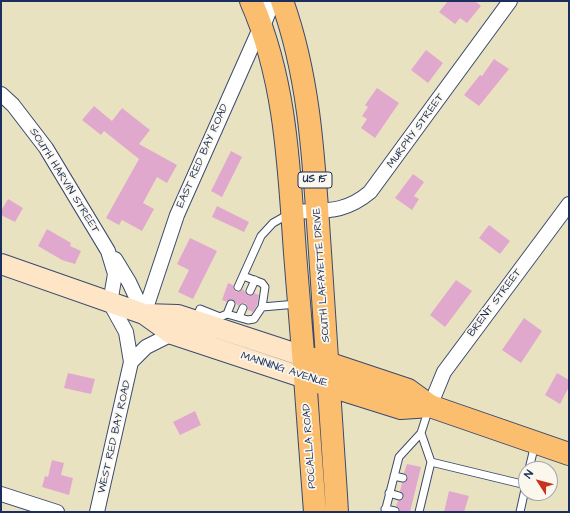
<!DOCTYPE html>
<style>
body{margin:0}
#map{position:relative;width:570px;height:513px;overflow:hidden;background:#e9e2c1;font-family:"Architects Daughter",sans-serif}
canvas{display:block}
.frame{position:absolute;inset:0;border:2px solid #1b2f5e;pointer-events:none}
.north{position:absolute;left:518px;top:461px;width:40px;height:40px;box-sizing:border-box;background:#fbf7ec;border:1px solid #a1a7b3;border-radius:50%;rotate:306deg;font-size:11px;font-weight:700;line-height:16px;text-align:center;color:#1b2f5e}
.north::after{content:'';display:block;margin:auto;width:14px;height:18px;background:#c8321e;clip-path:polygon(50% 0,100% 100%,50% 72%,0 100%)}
</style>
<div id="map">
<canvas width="570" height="513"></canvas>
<div class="frame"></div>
<div class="north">N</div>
</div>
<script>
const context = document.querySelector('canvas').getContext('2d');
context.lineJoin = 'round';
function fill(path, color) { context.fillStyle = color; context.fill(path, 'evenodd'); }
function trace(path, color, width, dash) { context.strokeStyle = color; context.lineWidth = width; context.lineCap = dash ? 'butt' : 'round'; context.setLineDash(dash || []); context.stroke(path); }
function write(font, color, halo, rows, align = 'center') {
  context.font = font + ' "Architects Daughter",sans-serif'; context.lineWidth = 3.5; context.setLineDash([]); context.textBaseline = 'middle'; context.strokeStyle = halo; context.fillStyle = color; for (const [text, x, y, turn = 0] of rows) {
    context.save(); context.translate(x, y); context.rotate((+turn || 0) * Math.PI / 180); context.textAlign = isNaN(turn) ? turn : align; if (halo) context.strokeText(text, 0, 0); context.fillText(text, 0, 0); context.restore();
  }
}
fill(new Path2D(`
 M448,1h27l6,5 -14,17 -7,-5 -5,6 -16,-12z
 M426,50l17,13 -15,20 -17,-13z
 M494,59l15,10 -30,37 -15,-11 16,-20 2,1z
 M377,88l22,15 -24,35 -14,-10 6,-9 -5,-3 6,-9 -3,-2z
 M94,106l18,15 10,-13 28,22 -11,14 38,21 -10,18 -10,-6 -14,26 11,6 -12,22 -20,-11 -3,5 -13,-7 33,-59 -35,-28 -3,4 -19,-15z
 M231,151l11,6 -20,40 -11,-6z
 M413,174l11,8 -10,14 5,3 -7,11 -17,-12z
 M8,199l15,9 -8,14 -14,-7v-4z
 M217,206l32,16 -5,10 -32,-15z
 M489,225l21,16 -10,13 -21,-16z
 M47,229l24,14 -1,3 11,5 -6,13 -13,-4 -24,-14z
 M190,238l27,13 -24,48 -15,-7 11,-22 -12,-6z
 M456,280l16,11 -27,36 -15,-12z
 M228,283l5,2 1,5 2,2 5,-1 2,-2 5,7 6,-3 5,2 -2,10 -4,7 -5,-2 -1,-5 -2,-2 -5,1 -2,2 -6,-7 -5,3 -5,-2z
 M524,318l18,13 -21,32 -19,-13z
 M68,373l27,6 -4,15 -27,-6z
 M557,373l12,7v7l-9,17 -15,-9z
 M195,411l6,14 -21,10 -7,-13z
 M52,460l12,3 -3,12 12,3 -4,17 -27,-8 3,-11 3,1z
 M407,464l14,3 -11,45h-10l-4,-6 2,-5 4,-1 2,-3 -4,-6 2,-8 6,-4v-3l-4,-3z
 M449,491l20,5 -5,16h-20z`), '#e1a8ce');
const service = new Path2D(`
 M243,276l19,7 3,4 -3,20 35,-3
 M238,287l23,-51 12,-13 16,-9
 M250,291l5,-11
 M227,314l21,6 6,-1 8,-12
 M239,317l4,-9
 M196,320l4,-11 20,8 7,-3 4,-10
 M431,462l95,23
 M529,469l6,-25
 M394,476l9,2
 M389,493l10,3
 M385,509l10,2
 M385,512l14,-55 22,-24 8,-25
 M419,512l12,-50 -10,-29
 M520,512l6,-27`);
const minor = new Path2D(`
 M1,94l12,11 33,43 62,103 7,23 -5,29 16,29 5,30 -34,150
 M292,212c32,-2 52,2 78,-20l140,-191
 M115,259l14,23 15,32
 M144,314l33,-99 84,-189
 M131,362l15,-15 26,-13
 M430,406l14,-34 125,-168
 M1,494l56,18`);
const tertiary = new Path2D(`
 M261,26l10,-25`);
const secondary = new Path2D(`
 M1,264l143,50 28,20 133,44
 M144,314l34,1 125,41`);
const primary = new Path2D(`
 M251,1c35,79 38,167 44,252 7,86 14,173 20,259
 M282,1c29,80 32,166 38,251 6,86 12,173 17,260
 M315,359l93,31 22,16 139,48
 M315,381l86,27 29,-2`);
trace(service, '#3a4a6d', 9);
trace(minor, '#3a4a6d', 16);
trace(tertiary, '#3a4a6d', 20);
trace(secondary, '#3a4a6d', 22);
trace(primary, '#3a4a6d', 24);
trace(service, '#fff', 7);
trace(minor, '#fff', 14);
trace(tertiary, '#fff', 18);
trace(secondary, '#fde5c5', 20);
trace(primary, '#fbbd6e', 22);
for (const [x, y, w] of [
 [315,180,34]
]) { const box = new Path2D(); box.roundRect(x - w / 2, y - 8, w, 16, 3); context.fillStyle = '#fbf7ec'; context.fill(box); trace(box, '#1b2f5e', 1); }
write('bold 10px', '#1b2f5e', null, [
 ["US 15",315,180]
]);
write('11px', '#1b2f5e', '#fbf7ec', [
 ["MURPHY STREET",416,131,-54],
 ["EAST RED BAY ROAD",203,156,-66],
 ["SOUTH HARVIN STREET",64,181,58],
 ["SOUTH LAFAYETTE DRIVE",322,275,-94],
 ["BRENT STREET",495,303,-53],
 ["MANNING AVENUE",284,370,18],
 ["WEST RED BAY ROAD",115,437,-77],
 ["POCALLA ROAD",310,446,-94]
]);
</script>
